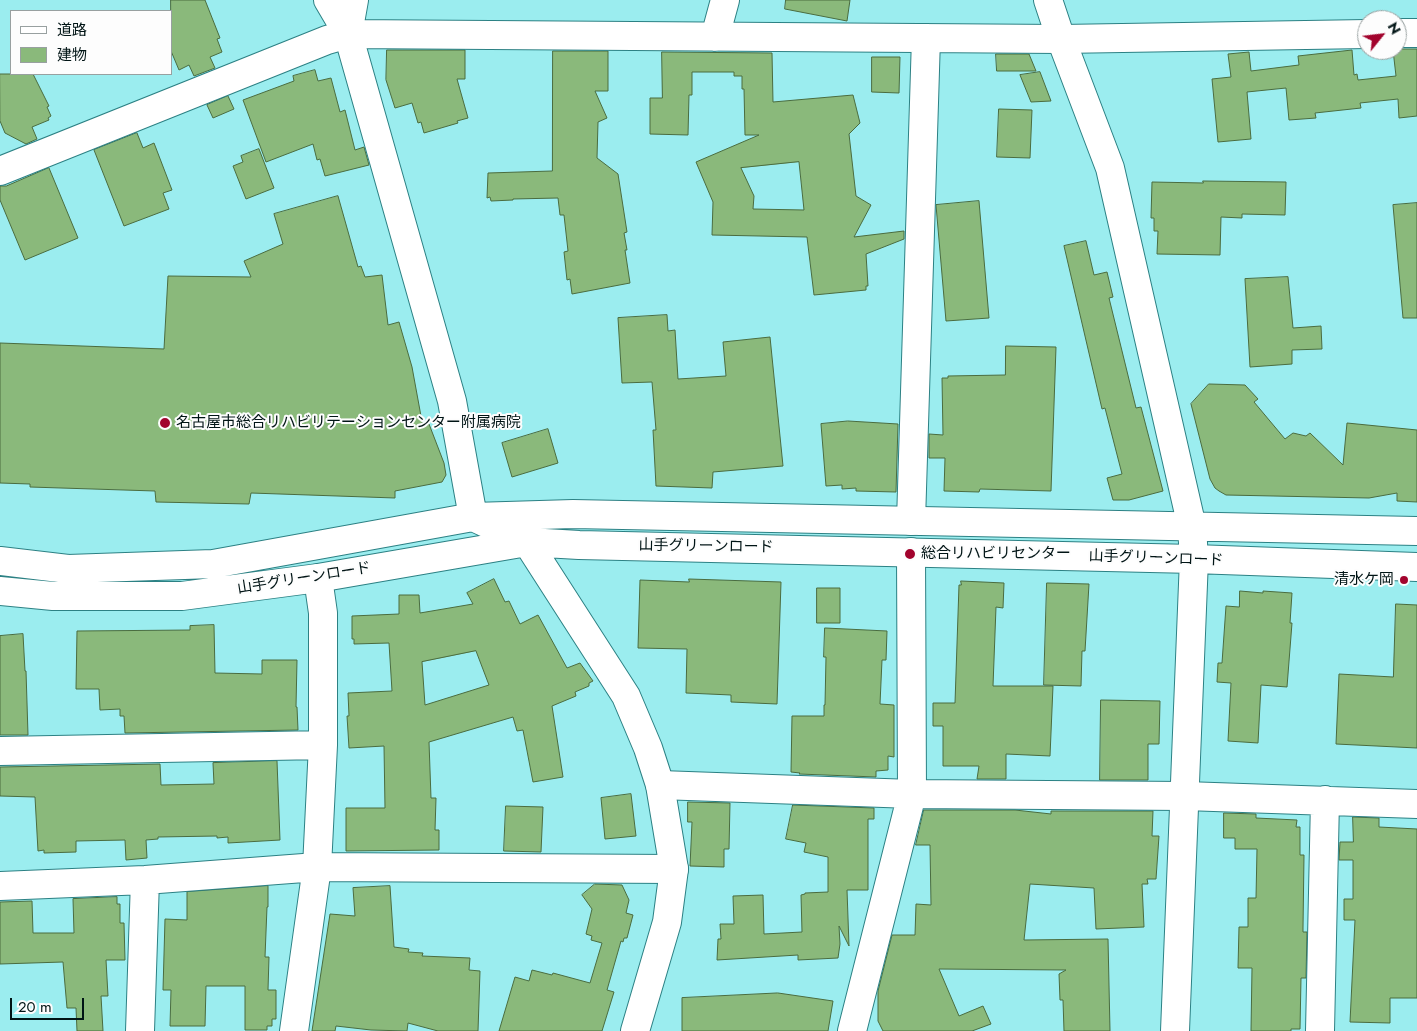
<!DOCTYPE html>
<meta charset="utf-8">
<style>
body{margin:0}
#map{position:relative;width:1417px;height:1031px;overflow:hidden;background:#9bedef;font-family:Jost,"Noto Sans JP",sans-serif}
canvas{display:block}
.legend{position:absolute;left:10px;top:10px;width:162px;height:65px;box-sizing:border-box;background:#fdfdfd;border:1px solid #98a0a0;margin:0;padding:6px 9px;list-style:none;font-size:15px;color:#001415}
.legend li{display:flex;align-items:center;gap:10px;height:25px}
.legend b{width:25px;border:1px solid #98a0a0}
.north{position:absolute;left:1357px;top:10px;width:50px;height:50px;box-sizing:border-box;background:#fdfdfd;border:1px solid #98a0a0;border-radius:50%;rotate:61deg;font-size:14px;font-weight:700;line-height:20px;text-align:center;color:#001415}
.north::after{content:'';display:block;margin:auto;width:18px;height:22px;background:#a2032d;clip-path:polygon(50% 0,100% 100%,50% 72%,0 100%)}
.scale{position:absolute;left:10px;top:998px;width:74px;height:22px;box-sizing:border-box;border:2px solid #001415;border-top:0;padding-left:6px;font-size:15px;line-height:18px;white-space:nowrap;color:#001415;-webkit-text-stroke:4px #fdfdfd;paint-order:stroke}
</style>
<div id="map">
<canvas width="1417" height="1031"></canvas>
<ul class="legend">
<li><b style="height:6px;background:#fff"></b>道路</li>
<li><b style="height:14px;background:#8ab97b"></b>建物</li>
</ul>
<div class="north">N</div>
<div class="scale">20 m</div>
</div>
<script>
const context = document.querySelector('canvas').getContext('2d');
context.lineJoin = 'round';
function fill(path, color) { context.fillStyle = color; context.fill(path, 'evenodd'); }
function trace(path, color, width, dash) { context.strokeStyle = color; context.lineWidth = width; context.lineCap = dash ? 'butt' : 'round'; context.setLineDash(dash || []); context.stroke(path); }
function write(font, color, halo, rows, align = 'center') {
  context.font = font + ' Jost,"Noto Sans JP",sans-serif'; context.lineWidth = 4; context.setLineDash([]); context.textBaseline = 'middle'; context.strokeStyle = halo; context.fillStyle = color; for (const [text, x, y, turn = 0] of rows) {
    context.save(); context.translate(x, y); context.rotate((+turn || 0) * Math.PI / 180); context.textAlign = isNaN(turn) ? turn : align; if (halo) context.strokeText(text, 0, 0); context.fillText(text, 0, 0); context.restore();
  }
}
const building = new Path2D(`
 M171,0h34l15,38 -3,1 5,13 -12,5 5,11 -21,8 -5,-11 -10,5 -8,-19z
 M786,0h64l-3,21 -62,-12z
 M1397,49h20v67l-18,2 -1,-19 -38,4 1,5 -46,5 1,5 -27,2 -3,-32 -39,4 4,47 -33,3 -6,-63 19,-2 -3,-23 21,-2 2,19 48,-6 -1,-9 54,-6 2,25 3,-1 1,6 38,-4 -3,-26h4z
 M387,50h78v29h-8l11,39 -11,3 1,2 -34,10 -3,-11 -3,1 -6,-20 -17,5 -9,-28z
 M553,51h55v40h-13l12,27 -9,4 -1,36 21,16 9,58 -3,1 3,17h-2l5,33 -58,11 -2,-15 -3,1 -3,-28 4,-1 -4,-36h-4l-2,-17 -45,1v1l-22,1 -1,-4 -3,1 1,-25 64,-2z
 M662,52l110,1 1,49 80,-7 7,28 -11,11 7,62 15,9 -17,32 50,-6v8l-38,15 2,32h-2v4l-52,5 -7,-58 -95,-2 1,-33 -17,-40 63,-27h-14l-1,-46h-2v-13h-8v-4h-42v23h-3l-1,40 -38,-1v-36h12zM799,162l5,48 -51,-1 1,-13 -13,-28z
 M996,54h33l7,17h-39z
 M872,57h28l-1,36 -27,-1z
 M315,70l3,11 13,-3 9,34 5,-2 10,40 9,-3 5,18 -44,11 -5,-17 -3,1 -4,-16 -47,18 -23,-62 51,-19 -1,-5z
 M1040,72l11,29 -20,1 -11,-27z
 M0,74h33l16,32 -2,1 4,9 -3,2 1,2 -17,7 5,12 -11,5 -21,-11 -5,-12z
 M228,96l6,13 -21,9 -6,-13z
 M999,109l33,1 -2,48 -33,-1z
 M137,133l6,15 11,-5 18,47 -9,3 6,16 -45,17 -30,-76z
 M259,149l15,39 -28,11 -13,-33 10,-4 -2,-6z
 M49,168l29,70 -53,22 -25,-60v-14h6z
 M1203,181l83,1 -1,33 -43,-1v4l-21,-1 -1,38 -63,-1 1,-23h-4v-13h-3l1,-36 51,1z
 M338,196l20,71 3,-1 4,11 17,-2 6,50 11,-3 13,45 11,60 6,-3 15,39 2,12 -4,7 -47,9v7l-144,-5 -2,11 -93,-2 -1,-11 -125,-4v-3l-30,-1v-140l164,6 4,-73 83,1 -7,-16 39,-17 -9,-30z
 M979,201l10,117 -43,3 -10,-116z
 M1417,203v115h-14l-10,-113z
 M1086,241l8,34 13,-3 6,25 -4,1 27,110 5,-1 22,84 -34,9h-16l-6,-22 15,-4 -17,-66 -3,1 -38,-163z
 M1288,277l5,51 28,-2 1,23 -30,1v14l-42,3 -5,-88z
 M667,315l1,16 7,-1 3,49 48,-3 -3,-34 47,-5 13,129 -70,6 -1,16 -56,-2 -3,-56h3l-4,-48 -30,1 -4,-65z
 M1006,346l50,1 -5,144 -71,-2 -1,3 -35,-1 1,-33h-16v-24l14,1 -1,-57h6v-2l57,-1z
 M1209,384l36,1 13,14 -4,3 31,37 8,-6 13,3 4,-3 33,32 4,-42 70,7v72l-20,-1v-8l-28,5 -143,-3 -7,-4 -4,-3 -5,-9 -19,-75z
 M848,421l50,3 -2,68 -40,-1v-3l-14,1v-4l-16,1 -5,-62z
 M548,429l10,34 -46,14 -10,-34z
 M494,579l11,23 4,-1 11,23 18,-9 29,53 13,-5 13,18 -4,2v3l-14,6 1,4 -24,10 11,71 -30,5 -10,-52 -6,1 -4,-14 -84,25 2,56h5l-1,32h4v20l-93,1v-43h39l-1,-62 -35,2 -2,-32h2l-1,-23 44,-2 -3,-48 -35,1v-5h-2v-23l47,-2v-19h20l1,18 53,-9 -6,-11zM476,651l13,34 -64,20 -3,-43z
 M689,579l92,3 -4,122 -46,-2v-7l-45,-2 1,-44 -49,-1 2,-68 49,2z
 M961,581l43,2 -1,25 -7,-1 -3,79h60l-3,70 -44,-2v25h-29l2,-13h-36v-40h-10v-23h22l4,-118h2z
 M1047,583l42,1 -4,67h-3l-1,35 -37,-1z
 M817,588h23v35h-23z
 M1240,591l23,2v-2l29,2 -2,30h2l-5,64 -26,-2 -3,58 -30,-2 3,-58 -14,-1 1,-19h4l4,-57 13,1z
 M1396,604l21,1v143l-81,-4 3,-70 54,3z
 M214,625l1,48 47,1v-14h35l-1,47h1l1,23 -173,3 -1,-17h-4v-7l-20,1 -1,-21h-23l1,-58 113,-1v-4z
 M825,628l62,3 -1,29h-4l-2,44 14,1v52l-6,-1v14l-12,1v6l-77,-3 1,-1 -9,-1 1,-56h32v-11h1l1,-48h-2z
 M23,634l2,37h1l2,64h-28v-99z
 M1101,700l59,1 -1,43h-11v36h-48z
 M277,761l3,79 -52,3v-6l-11,1v-2l-59,1v2l-12,1 1,18 -21,2 -1,-20 -49,1v11l-32,1v-3l-6,1 -3,-54 -35,-1v-29l160,-3 1,21 53,-1 -1,-21z
 M631,794l5,42 -31,3 -4,-41z
 M688,802l42,1 -1,46h-5v18l-34,-1 2,-44h-4z
 M793,805l81,3v11h-6v71h-21l2,56 -10,-20 1,18 -2,14 -40,2v-5l-81,5 1,-21h3l-1,-15h14l-1,-28 30,-1 1,39 38,-2 -1,-37 4,-1v-1l23,-1v-35l-24,-5 2,-9 -20,-4z
 M506,806l37,1 -2,45 -37,-1z
 M924,810h91l36,4v-3h102l-1,25h7l-3,43h-9l1,5h-6l2,43 -48,2 -2,-41 -64,-4 -6,56 84,-1 2,92h-46l-1,-31h-3l-1,-26 7,-4 -127,-1 20,47 24,-10 8,18 -19,7h-89l-5,-10v-30l14,-56h23l1,-31 15,1 -1,-60h-14z
 M1224,813l32,1v4l41,2 -1,7h4v28h4l-1,73v4h4l-1,46h-5l-1,51h-9v2h-40l1,-63h-14l1,-41h9v-29h8l1,-49h-22v-11h-11z
 M1353,817l26,1v9l38,2v169h-27v25l-40,-1 5,-102h-11v-21h9v-39h-14l1,-18h13z
 M595,884l27,1 7,15 -3,13 7,2 -6,23h-3l-1,4 -2,-1 -14,49 7,2 -12,39h-103l16,-54 14,4 3,-11 20,5 1,-2 37,10 12,-40 -11,-3 1,-4 -6,-2 6,-25 -10,-14z
 M268,886v21h-1l-2,50h4l-1,33h8v29h-4v7h-5v4h-22v-44h-39l-1,40h-35l1,-36h-8l2,-71 22,1v-28z
 M390,886l4,61 15,2 -1,3 15,1 -1,3 48,2 -1,12 11,1 -2,60h-40l-30,-8 -1,8 -36,-1 -35,-4 -1,5h-23l18,-117 25,2 -2,-28z
 M117,897v7h3v19h4l1,37h-19l2,36h-7l2,35h-26l-1,-23h-9l-4,-46 -63,2v-62l32,-1 1,32h41l-1,-34z
 M778,993l55,8 -5,30h-146v-33z`);
fill(building, '#8ab97b');
trace(building, '#4a6c3f', 1);
const street = new Path2D(`
 M1397,33h20
 M348,34l6,-34
 M715,37l10,-37
 M0,171l327,-131 21,-6 713,5 306,-5
 M911,521l15,-483
 M0,751l323,-6
 M660,785l252,9 273,2 232,8
 M0,886l145,-6 172,-13 357,2
 M140,1031l5,-151
 M294,1031l23,-164 6,-122v-132l-5,-35
 M852,1031l60,-237 -1,-242
 M1320,1031l5,-231`);
const secondary = new Path2D(`
 M328,0l20,34 104,367 21,116 54,25 99,154 22,52 12,37 14,84 -7,53 -32,109
 M1048,0l13,39 49,129 82,359 2,32 -19,472
 M0,561l68,8 145,-5 260,-47 100,-3 844,17
 M0,591l53,5h129l136,-18 209,-36 52,3 615,14 223,8`);
trace(street, '#2c8184', 30);
trace(secondary, '#2c8184', 30);
trace(street, '#fff', 28);
trace(secondary, '#fff', 28);
for (const [x, y, r, color] of [
 [165,423,6,"#a2032d"],
 [910,554,6,"#a2032d"],
 [1404,580,5,"#a2032d"]
]) { const dot = new Path2D(); dot.arc(x, y, r, 0, 2 * Math.PI); context.fillStyle = color; context.fill(dot); trace(dot, '#fdfdfd', 2); }
write('15px', '#001415', '#fdfdfd', [
 ["名古屋市総合リハビリテーションセンター附属病院",176,423],
 ["総合リハビリセンター",921,554],
 ["清水ケ岡",1394,580,"right"]
], 'left');
write('15px', '#001415', '#fdfdfd', [
 ["山手グリーンロード",706,547,1],
 ["山手グリーンロード",1156,559,2],
 ["山手グリーンロード",304,579,-9]
]);
</script>
